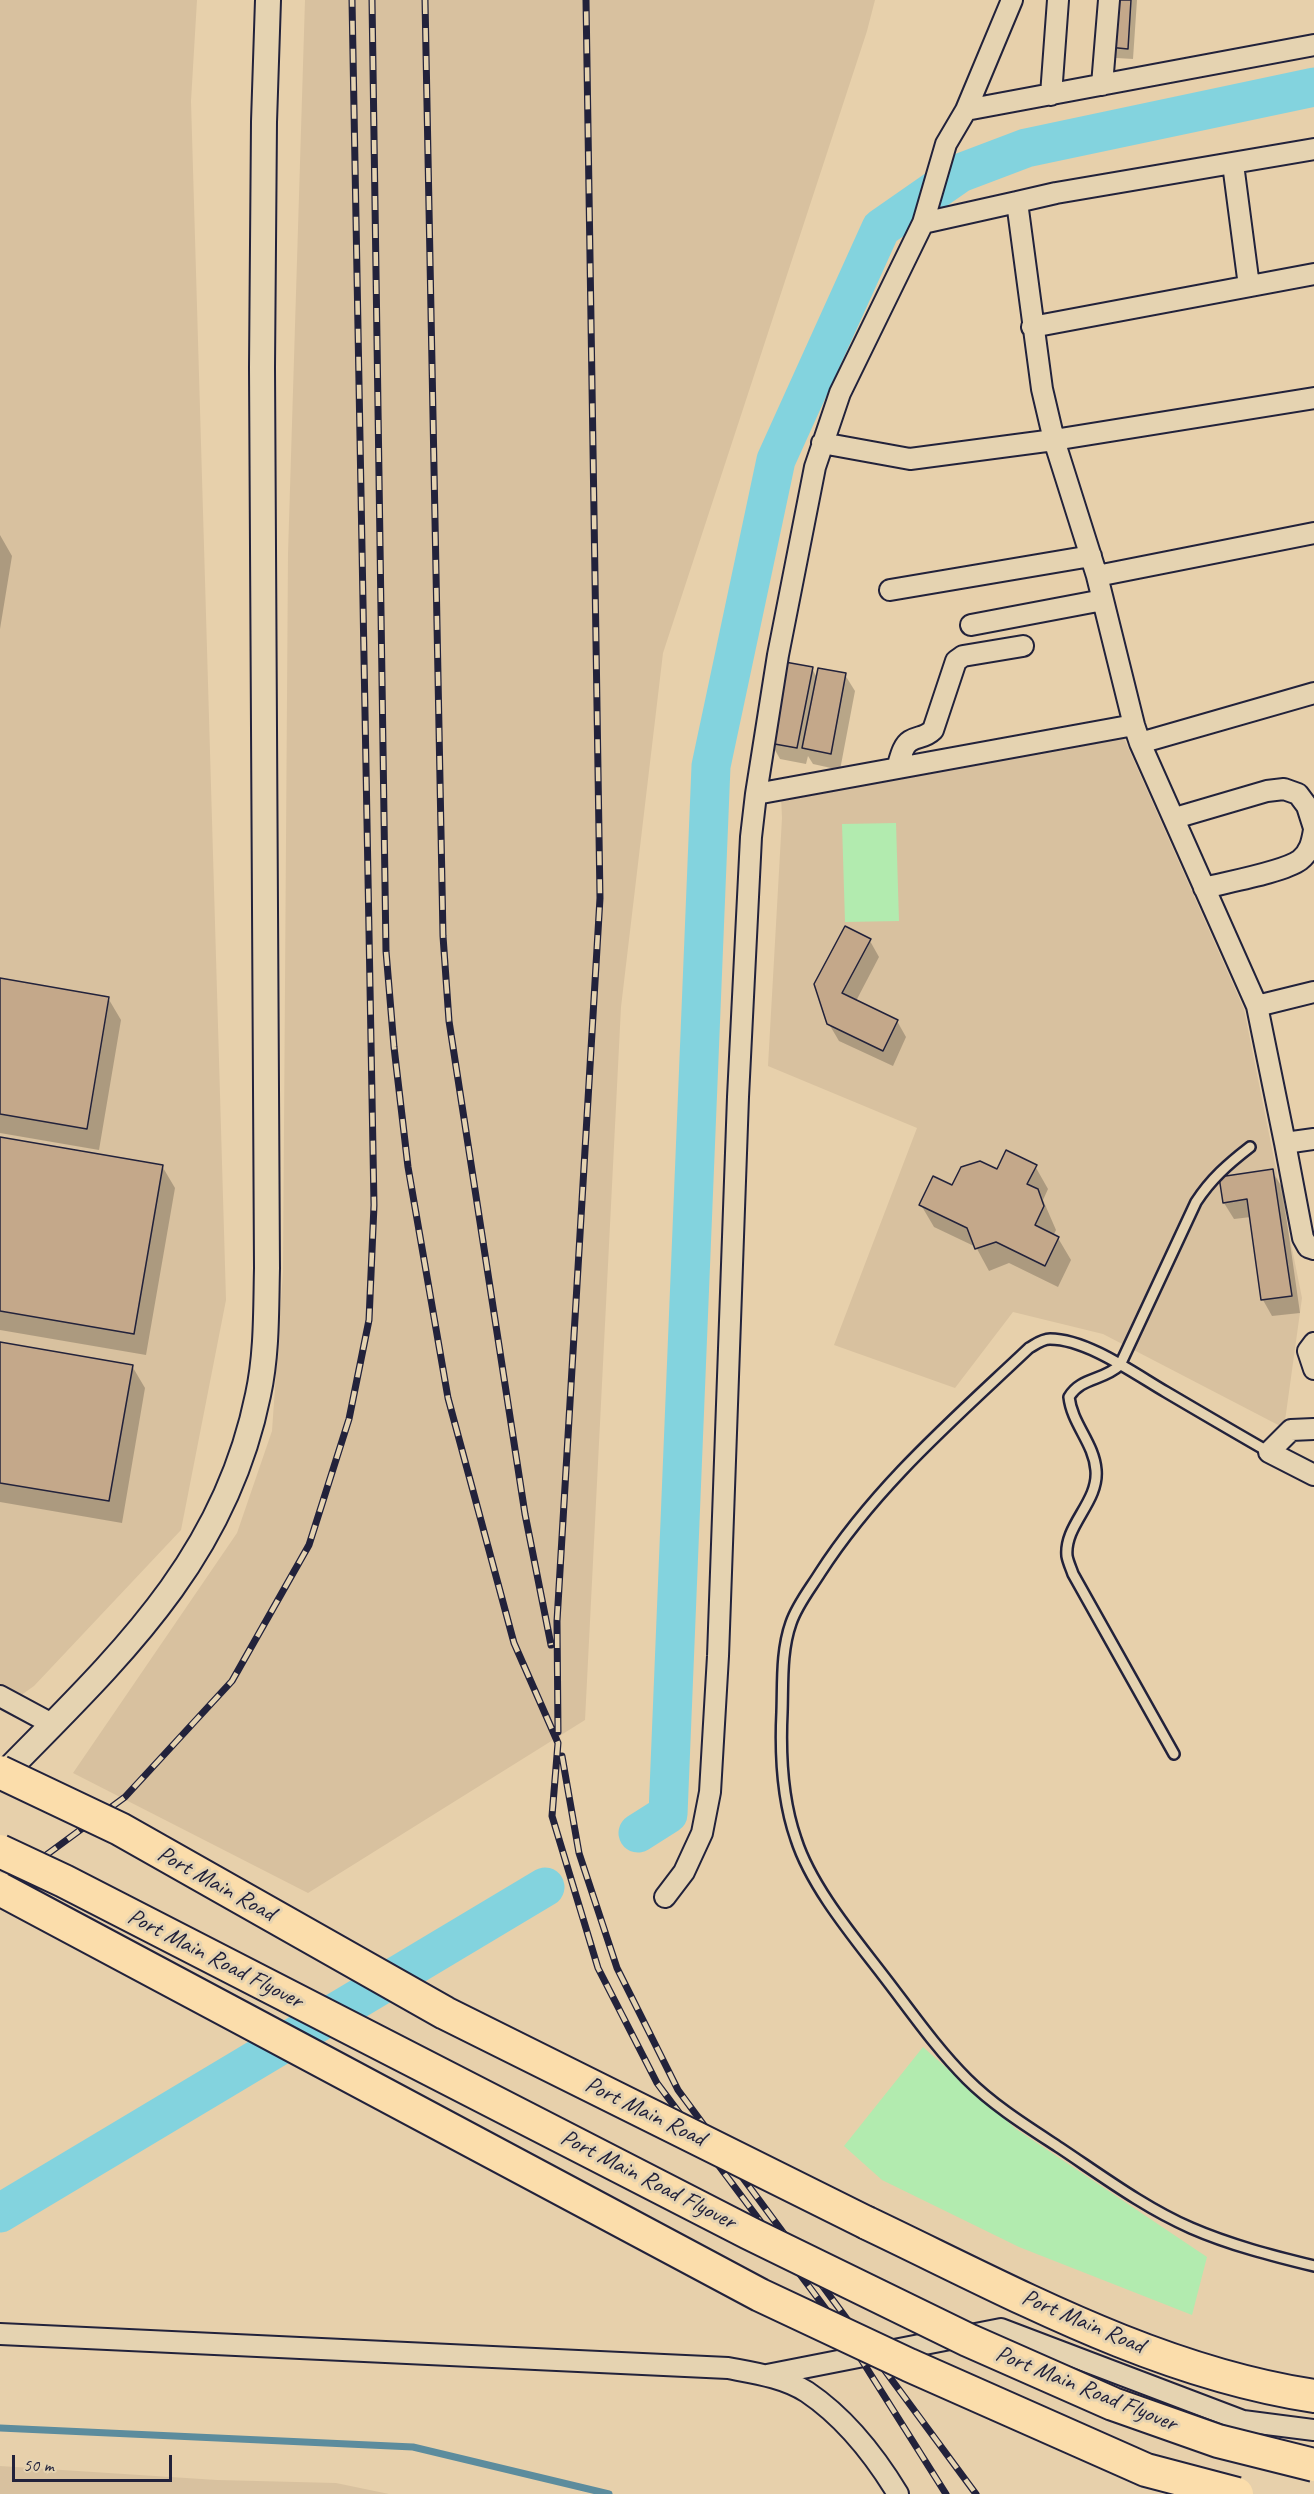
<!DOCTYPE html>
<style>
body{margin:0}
#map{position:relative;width:1314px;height:2494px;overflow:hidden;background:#e7d0ab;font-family:Caveat,sans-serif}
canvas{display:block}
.scale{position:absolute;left:12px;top:2455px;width:160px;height:27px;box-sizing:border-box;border:3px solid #22223b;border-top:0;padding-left:8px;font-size:18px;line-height:21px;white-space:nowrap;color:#22223b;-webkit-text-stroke:4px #e5d3b1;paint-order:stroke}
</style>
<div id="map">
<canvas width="1314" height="2494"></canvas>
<div class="scale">50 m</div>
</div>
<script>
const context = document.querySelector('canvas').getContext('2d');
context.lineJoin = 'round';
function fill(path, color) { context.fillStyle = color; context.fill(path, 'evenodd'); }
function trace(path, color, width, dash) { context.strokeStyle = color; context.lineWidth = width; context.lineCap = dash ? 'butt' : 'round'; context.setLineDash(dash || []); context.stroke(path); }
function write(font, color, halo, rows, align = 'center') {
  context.font = font + ' Caveat,sans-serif'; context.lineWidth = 6; context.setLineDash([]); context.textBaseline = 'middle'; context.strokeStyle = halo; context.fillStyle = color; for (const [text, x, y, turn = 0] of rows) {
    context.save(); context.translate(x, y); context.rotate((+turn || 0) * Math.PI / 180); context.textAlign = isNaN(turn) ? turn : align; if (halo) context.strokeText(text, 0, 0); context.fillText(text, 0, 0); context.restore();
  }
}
fill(new Path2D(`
 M0,0h197l-6,101 35,1199 -45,230 -147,156 -34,24z
 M305,0h570l-8,31 -204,622 -42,354 -36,713 -277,173 -235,-120 164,-240 35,-102 11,-159 5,-718z
 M1123,736l121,273 58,289 -18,130 -181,-94 -90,-22 -58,76 -121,-43 83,-217 -149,-62 14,-248 -1,-22z
 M0,2466l217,14 119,3 53,11h-389z`), '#d8c19f');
fill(new Path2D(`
 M896,823l3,98 -54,1 -3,-98z
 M923,2047l93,82 191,128 -15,58 -173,-68 -137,-67 -38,-34z`), '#b2ebaf');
fill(new Path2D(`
 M1113,0h24l-4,59 -17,-1 -6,-11z
 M0,535l12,21 -12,73z
 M812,668l5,10 28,-3 10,16 -15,79 -27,-6 -5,-8 -2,8 -26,-5 -9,-16z
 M870,941l9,16 -23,44 41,20 9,16 -13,29 -54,-25 -10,-17 -13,-40z
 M0,979l108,19 13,22 -22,130 -99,-17z
 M0,1138l162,28 13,22 -29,167 -146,-25z
 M1035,1166l13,23 -5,11 13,30 -3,6 5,2 13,22 -13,27 -49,-24 -20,8 -13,-24 -42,-20 -13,-22 32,-18 44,-16z
 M1272,1171l10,16 18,126 -28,3 -9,-16 -12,-83 -17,2 -10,-16z
 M0,1343l132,23 13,22 -23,135 -122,-21z`), '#0003');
trace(new Path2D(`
 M0,2428l413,19 196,47`), '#5c8c9d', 7);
trace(new Path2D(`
 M638,1833l30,-19 43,-1048 65,-306 105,-232 79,-55 66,-25 288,-61
 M0,2213l545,-326`), '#83d3de', 39);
const building = new Path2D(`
 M1111,0h20l-3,49 -20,-2z
 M785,662l28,5 -16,81 -28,-5z
 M818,668l28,5 -15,81 -29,-6z
 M845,926l26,13 -29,54 56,27 -15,31 -56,-27 -13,-40z
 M0,978l109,19 -22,132 -87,-15z
 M0,1137l163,28 -29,169 -134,-23z
 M1006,1150l31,15 -10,19 11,5 6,17 -9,19 24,12 -14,29 -49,-24 -21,7 -8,-21 -48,-23 14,-29 19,9 9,-18 19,-6 17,8z
 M1273,1169l19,127 -31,4 -14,-101 -24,4 -4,-26z
 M0,1342l133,23 -24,136 -109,-18z`);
fill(building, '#c4a88a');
trace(building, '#22223b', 1.5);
const service = new Path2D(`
 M1269,1452c-35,-20 -69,-40 -103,-60 -31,-18 -79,-53 -116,-53 -8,0 -14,5 -21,9 -75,71 -153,138 -209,225 -10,16 -23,32 -29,50 -10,28 -8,60 -9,89 -2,42 0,87 14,127 15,47 56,96 86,135 28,36 53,73 85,105 27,27 61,48 93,69 42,28 85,60 131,80 39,17 82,28 123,38
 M1174,1754l-101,-180c-2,-6 -5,-12 -6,-18 -3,-31 32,-54 29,-86 -2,-27 -24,-46 -27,-73 12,-20 34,-16 51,-32l76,-163c15,-23 32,-38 54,-55`);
const minor = new Path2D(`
 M1012,0l-46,110 -20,34 -23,79 94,-21 25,187 12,51 43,136 37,149 6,18 117,263 57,-14
 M1102,85l7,-85
 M1051,95l7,-95
 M966,110l348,-65
 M1233,164l16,122
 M1017,202l39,-9 258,-44
 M1032,327l282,-53
 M822,443l88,16 144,-19 260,-42
 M1097,576l217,-43
 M890,590l201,-34
 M971,625l132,-25
 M1140,743l174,-50
 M897,768c3,-8 5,-22 13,-27 8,-5 15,-3 23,-11l23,-69 7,-5 60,-10
 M756,794l378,-69
 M1175,818l92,-27 17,-2 14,5 9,12 7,22
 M1204,888c23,-6 80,-16 96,-28 10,-8 12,-18 14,-30
 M1257,1006l28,137 29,-4
 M1285,1143l18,95 5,9 6,2
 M1314,1343l-6,8 6,18
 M1314,1429l-23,1 -22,22 45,23
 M0,1696l52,28
 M665,1897l19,-25 18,-39 8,-41 8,-136 20,-559 13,-260 5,-43 22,-139 37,-188 25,-74 83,-170
 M0,2334l728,34c26,5 56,9 79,24 37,25 68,64 91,102
 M767,2375l234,-46 242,92 71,9`);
const tertiary = new Path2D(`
 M0,1778c114,-117 224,-215 258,-383 9,-41 8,-85 9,-127l-5,-901 2,-245 4,-122`);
const primary = new Path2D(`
 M867,2223c143,68 288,149 447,173`);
trace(service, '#22223b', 14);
trace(minor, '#22223b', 24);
trace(tertiary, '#22223b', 28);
trace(primary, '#22223b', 36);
trace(service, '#e5d3b1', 9);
trace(minor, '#e5d3b1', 20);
trace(tertiary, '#e5d3b1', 24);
trace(primary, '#fbddab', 32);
const rail = new Path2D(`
 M372,0l14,951 8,96 14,120 40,231 66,245 44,100 -6,73 46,152 59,115 192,257 97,154
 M425,0l18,936 6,85 76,493 26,131
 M558,1732l-1,-111 43,-723 -14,-898
 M562,1756l17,97 38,115 61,122 298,404
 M0,1889l125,-92 107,-116 77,-136 40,-126 20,-99 5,-115 -22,-1205`);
trace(rail, '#22223b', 7);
trace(rail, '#e5d3b1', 4.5, [14]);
const primaryBridge = new Path2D(`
 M0,1772l120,57 325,184 422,210
 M0,1851l64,30 685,352 219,107 145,64 105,37 96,24
 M0,1889l760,406 149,70 237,105 91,24`);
trace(primaryBridge, '#22223b', 36, []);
trace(primaryBridge, '#fbddab', 32);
write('24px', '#22223b', '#e5d3b1', [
 ["Port Main Road",216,1884,29],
 ["Port Main Road Flyover",215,1959,27],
 ["Port Main Road",645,2112,26],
 ["Port Main Road Flyover",648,2180,27],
 ["Port Main Road",1083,2322,23],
 ["Port Main Road Flyover",1086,2389,22]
]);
</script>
